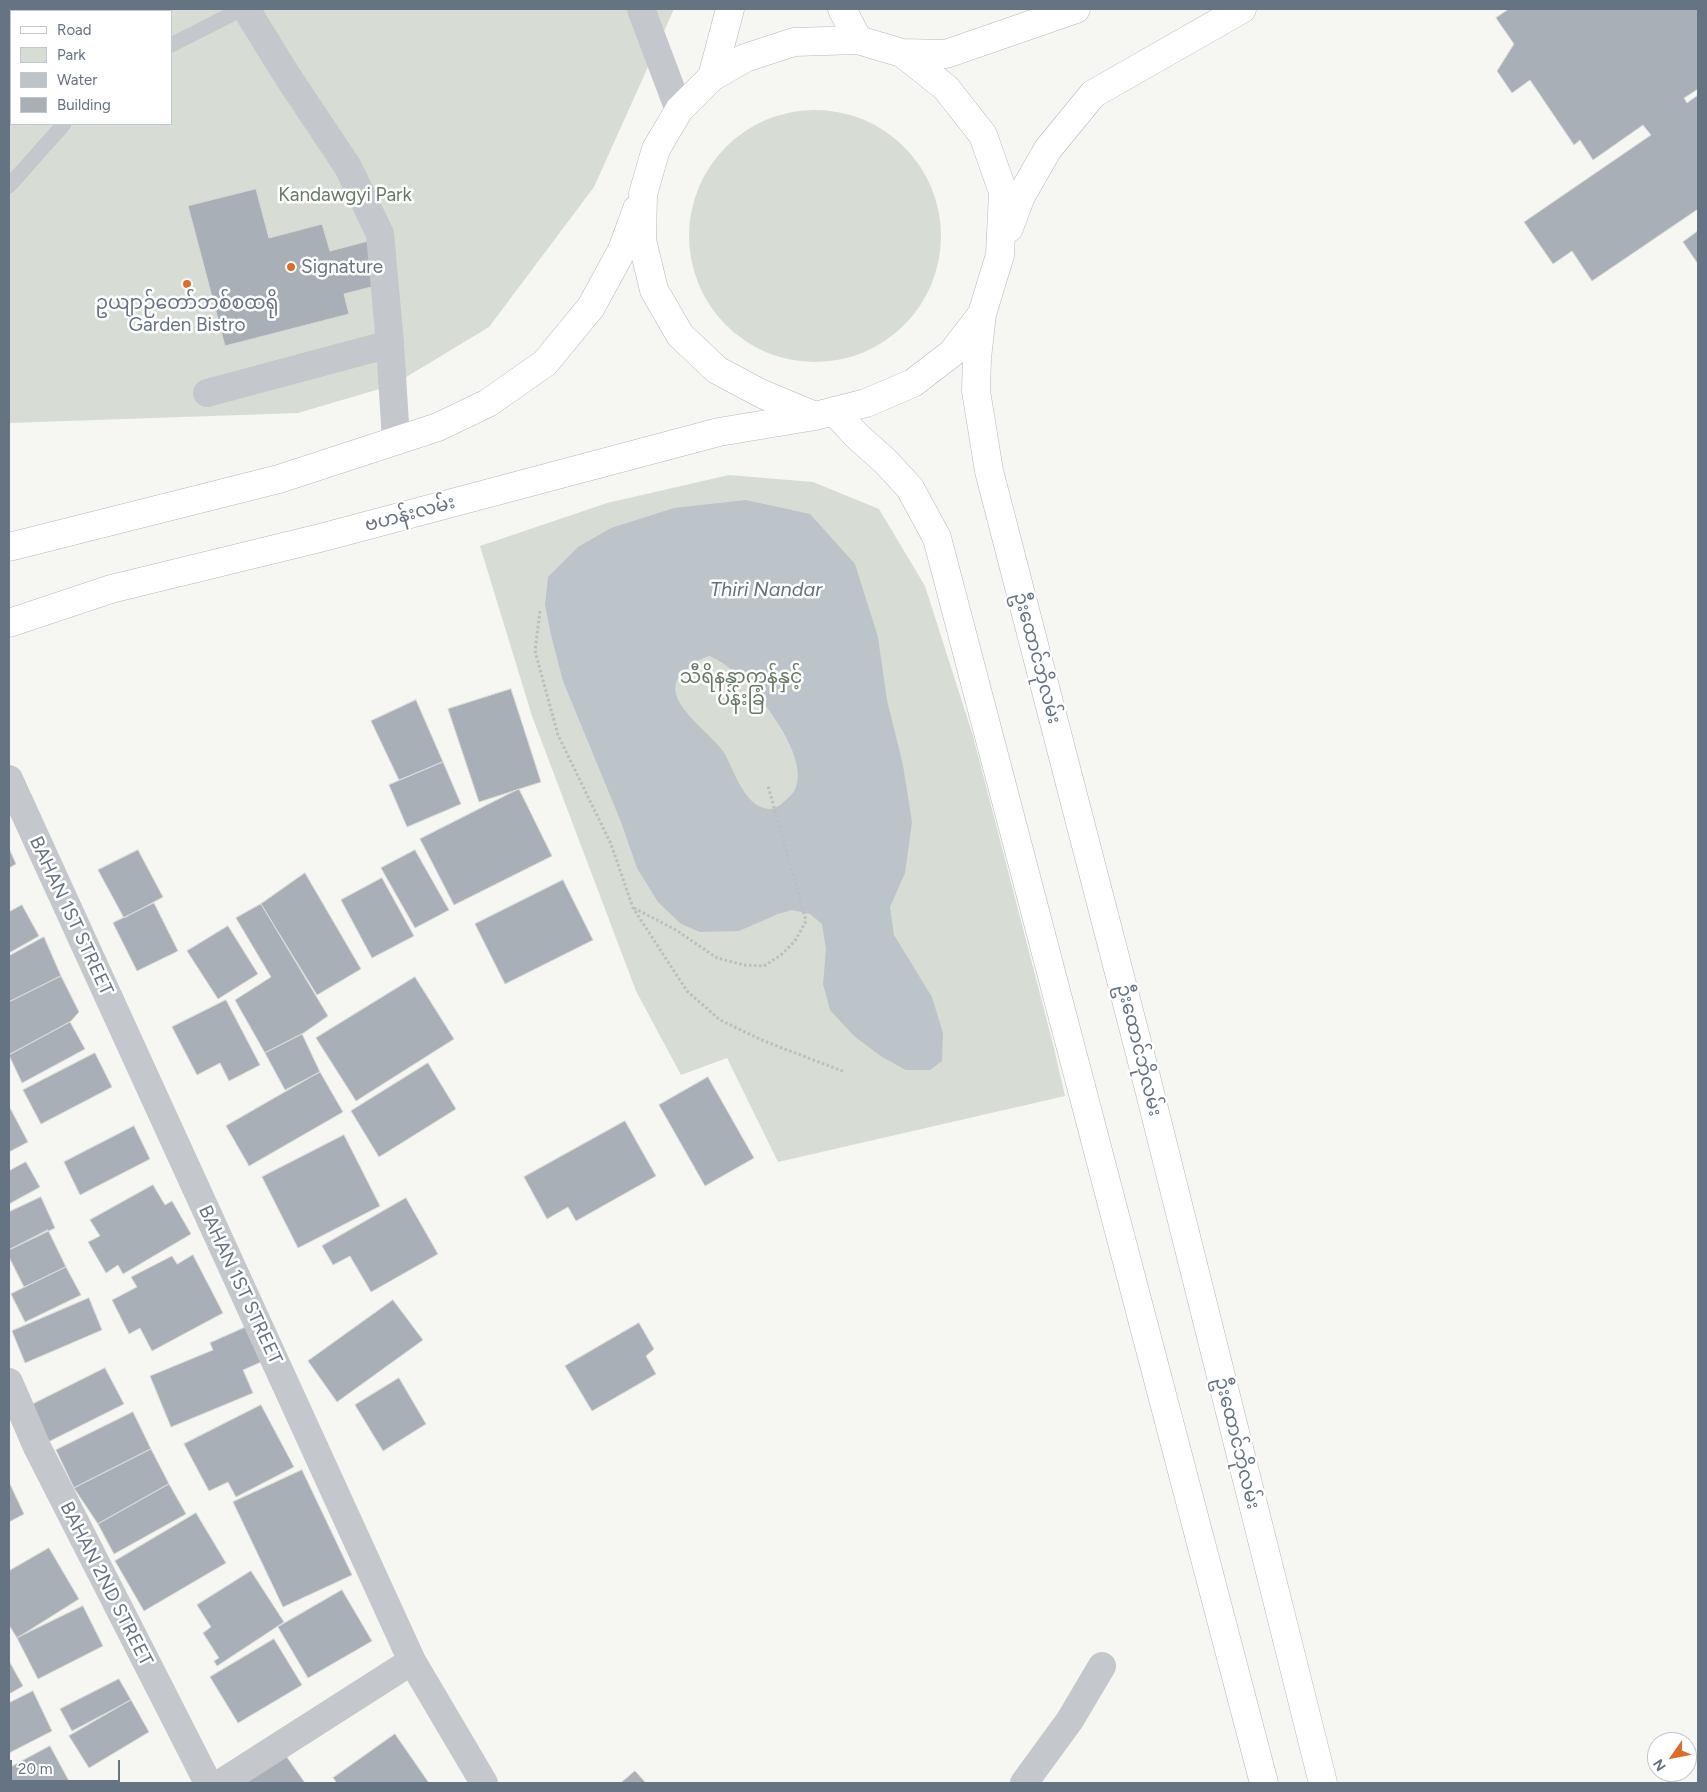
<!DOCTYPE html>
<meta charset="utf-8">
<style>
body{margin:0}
#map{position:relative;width:1707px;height:1792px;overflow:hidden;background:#f6f6f3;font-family:Figtree,sans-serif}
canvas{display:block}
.frame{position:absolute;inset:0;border:10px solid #667383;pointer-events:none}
.legend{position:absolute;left:10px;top:10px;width:162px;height:115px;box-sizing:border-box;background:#fff;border:1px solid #c2c7cd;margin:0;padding:6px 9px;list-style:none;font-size:15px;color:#667383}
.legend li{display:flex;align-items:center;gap:10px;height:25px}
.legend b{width:25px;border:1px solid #c2c7cd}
.north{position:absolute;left:1647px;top:1732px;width:50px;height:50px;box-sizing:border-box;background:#fff;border:1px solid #c2c7cd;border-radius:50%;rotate:237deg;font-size:14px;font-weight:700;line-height:20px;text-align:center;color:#667383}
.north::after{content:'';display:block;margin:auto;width:18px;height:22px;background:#dc6d2d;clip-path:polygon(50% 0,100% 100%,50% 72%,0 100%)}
.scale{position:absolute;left:10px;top:1760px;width:110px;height:22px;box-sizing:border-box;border:2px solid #667383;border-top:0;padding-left:6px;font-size:15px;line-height:18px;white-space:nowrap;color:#667383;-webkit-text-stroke:4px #fff;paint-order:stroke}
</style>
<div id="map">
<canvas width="1707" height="1792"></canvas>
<div class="frame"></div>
<ul class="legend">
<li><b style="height:6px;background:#fff"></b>Road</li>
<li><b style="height:14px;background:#d7ddd4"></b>Park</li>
<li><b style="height:14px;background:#bcc4ca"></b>Water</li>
<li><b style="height:14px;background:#a9afb6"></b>Building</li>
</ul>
<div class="north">N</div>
<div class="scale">20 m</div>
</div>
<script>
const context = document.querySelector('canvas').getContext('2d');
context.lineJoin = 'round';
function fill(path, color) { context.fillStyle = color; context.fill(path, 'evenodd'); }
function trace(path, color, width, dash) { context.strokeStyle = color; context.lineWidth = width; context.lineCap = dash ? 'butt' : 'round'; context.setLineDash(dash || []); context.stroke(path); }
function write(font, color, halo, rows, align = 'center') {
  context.font = font + ' Figtree,"Noto Sans Myanmar",sans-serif'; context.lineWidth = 5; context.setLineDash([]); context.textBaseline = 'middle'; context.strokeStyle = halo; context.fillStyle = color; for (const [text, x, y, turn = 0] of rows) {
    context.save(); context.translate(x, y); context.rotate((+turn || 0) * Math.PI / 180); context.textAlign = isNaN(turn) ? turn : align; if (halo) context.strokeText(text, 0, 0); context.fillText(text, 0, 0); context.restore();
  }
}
fill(new Path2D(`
 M14,9h660l-80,178 -105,140 -96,58 -95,28 -289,10v-394l2,-10v105h160v-113h-158z
 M689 236a126 126 0 1 1 252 0a126 126 0 1 1-252 0Z
 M729,475l84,7 66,27 46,77 48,150 81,312 11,48 -287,66 -51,-104 -46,17 -45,-84 -104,-275 -52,-170 127,-43z`), '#d7ddd4');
fill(new Path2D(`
 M746,500l64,14 45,50 23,73 9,63 16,65 9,57 -7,51 -15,34 4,28 38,62 11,36 -1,28 -12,9h-24l-24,-13 -28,-21 -24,-26 -7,-26 3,-35 -4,-25 -12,-10 -18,-4 -14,4 -39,17 -39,1 -19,-8 -23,-22 -21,-34 -16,-46 -58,-141 -12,-46 -6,-30 3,-28 30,-30 33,-19 63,-20zM709,656c34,10 119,114 78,143 -4,4 -10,9 -16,10 -25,1 -37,-38 -46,-55 -11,-20 -72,-57 -41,-82 8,-7 14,-13 25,-16z`), '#bcc4ca');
const building = new Path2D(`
 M1509,9h189v80l-14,9 3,5 11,-8v114l-106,72 -20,-30 -19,13 -29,-42 127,-87 -8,-10 -50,35 -13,-20 -6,5 -44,-65 -18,13 -15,-22 17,-27 -18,-26z
 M256,189l13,49 53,-14 8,27 42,-11 11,44 -39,10 5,20 -124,32 -37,-140z
 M1698,231v33l-15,-22z
 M511,689l30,93 -62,20 -31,-93z
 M416,700l27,62 -44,18 -28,-59z
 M443,762l18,42 -54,23 -18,-42z
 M519,789l33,67 -98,49 -34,-66z
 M9,848l7,16 -7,4z
 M138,850l25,47 -39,21 -26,-48z
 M415,850l34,60 -34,18 -34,-60z
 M305,873l56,96 -44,26 -56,-91z
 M382,878l32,58 -42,22 -31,-58z
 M563,880l30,60 -88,44 -30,-60z
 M154,903l24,48 -41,20 -24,-48z
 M261,904l67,112 -26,18 -37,19 -30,-53 36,-23 -35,-59z
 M22,905l17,31 -30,17v-41z
 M228,926l30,48 -40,25 -31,-48z
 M44,937l17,39 -52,26v-46z
 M61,976l18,36 -9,10 -61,33v-53z
 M415,977l39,62 -98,62 -40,-63z
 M226,1000l34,65 -31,16 -9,-18 -23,12 -25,-48z
 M70,1022l15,27 -63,34 -13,-28z
 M302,1034l18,38 -35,18 -20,-37z
 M95,1053l17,34 -71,37 -18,-34z
 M428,1063l28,46 -77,48 -28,-46z
 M320,1072l23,40 -94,54 -23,-40z
 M708,1077l46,81 -49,28 -46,-81z
 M9,1106l19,36 -19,10z
 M625,1121l31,55 -80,45 -8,-14 -21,12 -23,-42z
 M134,1126l16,33 -70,36 -16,-33z
 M344,1135l36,71 -82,42 -36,-71z
 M26,1162l14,25 -31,17v-33z
 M153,1185l12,20 7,-4 19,33 -68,40 -5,-9 -12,8 -18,-31 12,-6 -10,-16z
 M41,1197l14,31 -46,22v-38z
 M406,1198l32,56 -67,38 -21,-36 -17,9 -11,-19z
 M48,1230l18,37 -42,20 -15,-30v-7z
 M193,1255l30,58 -71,38 -12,-23 -11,6 -17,-34 25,-13 -6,-10 41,-21 5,8z
 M66,1267l15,28 -56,27 -14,-28z
 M89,1298l13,32 -77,33 -13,-32z
 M393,1300l30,40 -86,62 -29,-41z
 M639,1323l15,26 -8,7 10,18 -64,37 -27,-45z
 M246,1327l15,35 -18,8 10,23 -82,34 -21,-51 63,-26 -3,-7z
 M105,1368l19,36 -76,38 -19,-36z
 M399,1378l27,46 -43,27 -28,-46z
 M261,1405l33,62 -58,30 -8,-15 -19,9 -25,-47z
 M133,1412l18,37 -77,39 -18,-38z
 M151,1449l18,35 -71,40 -24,-36z
 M302,1470l50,105 -69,32 -50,-105z
 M9,1482l15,32 -15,8z
 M169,1484l17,30 -72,40 -16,-30z
 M196,1513l30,50 -82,48 -29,-50z
 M49,1548l30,51 -62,39 -8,-13v-54z
 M251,1571l33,51 -67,44 -3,-5 5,-3 -16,-25 8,-6 -14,-22z
 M342,1590l30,51 -64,37 -30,-51z
 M83,1606l20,40 -65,33 -21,-41z
 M274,1639l28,46 -64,38 -28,-46z
 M9,1661l14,25 -14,8z
 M119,1679l12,21 -59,31 -12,-22z
 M33,1691l19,40 -43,22v-50z
 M131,1700l18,32 -60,36 -20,-32z
 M395,1734l34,49h-92l-4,-5z
 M50,1746l20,37h-61v-15z
 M284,1753l21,30h-64z
 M635,1771l11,12h-25z`);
fill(building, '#a9afb6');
trace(building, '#d7d8d6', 1);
const secondary = new Path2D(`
 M842,9l16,31
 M712,77l18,-68`);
const primary = new Path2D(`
 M902,53l44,1 130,-45
 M1009,228l12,-32 27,-47 45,-55 149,-85
 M982,314l-5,44 -1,33 13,80 154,594 180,718
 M834,411l23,25 28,25 25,27 27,50 327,1245
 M9,547l270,-68 159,-52 50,-24 57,-40 46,-56 31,-57 15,-41
 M9,623l102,-34 209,-51 399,-106 96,-16 51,-13 47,-20 39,-30 30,-39 18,-59 3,-63 -20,-57 -37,-47 -44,-35 -44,-13 -64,2 -49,16 -33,19 -33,33 -23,39 -13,45 -1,46 12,50 26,45 37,35 45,24 53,22`);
trace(secondary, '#b6babf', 29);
trace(primary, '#b5b9bd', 29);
trace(new Path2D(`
 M540,611l-5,40 23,84 53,109 22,64 54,83 33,29 44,21 81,31
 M634,908l42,22 41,28 27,7 20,1 17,-11 14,-14 11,-20 -38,-135`), '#bcbec0', 3, [2.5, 2.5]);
trace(new Path2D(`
 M171,45l71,-36
 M9,186l55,-62`), '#c4c7cb', 15);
trace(new Path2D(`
 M246,9l42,68 60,90 32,67 10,110 6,96
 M641,9l38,101
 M207,393l183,-49
 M9,779l403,882 72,122
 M9,1382l28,65 171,336
 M221,1783l191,-122
 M1024,1783l46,-63 32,-54`), '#c4c7cb', 28);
trace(secondary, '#fff', 28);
trace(primary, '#fff', 28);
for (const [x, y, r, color] of [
 [291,267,5,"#dc6d2d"],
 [187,284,5,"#dc6d2d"]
]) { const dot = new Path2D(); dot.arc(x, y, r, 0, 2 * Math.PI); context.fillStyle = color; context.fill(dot); trace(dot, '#fff', 2); }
write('19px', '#667a65', '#fff', [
 ["Kandawgyi Park",345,195],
 ["သီရိနန္ဒာကန်နှင့်",741,677],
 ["ပန်းခြံ",741,699]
]);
write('19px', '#667383', '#fff', [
 ["Signature",301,267],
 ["ဥယျာဉ်တော်ဘစ်စထရို",187,303,"center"],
 ["Garden Bistro",187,325,"center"]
], 'left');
write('19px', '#667383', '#fff', [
 ["ဗဟန်းလမ်း",410,514,-15],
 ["ဦးထောင်ဘိုလမ်း",1037,658,75],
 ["BAHAN 1ST STREET",71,916,65],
 ["ဦးထောင်ဘိုလမ်း",1139,1050,76],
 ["BAHAN 1ST STREET",240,1285,65],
 ["ဦးထောင်ဘိုလမ်း",1237,1443,76],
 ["BAHAN 2ND STREET",106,1584,63]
]);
write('italic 20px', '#62737f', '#fff', [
 ["Thiri Nandar",766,590]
]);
</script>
